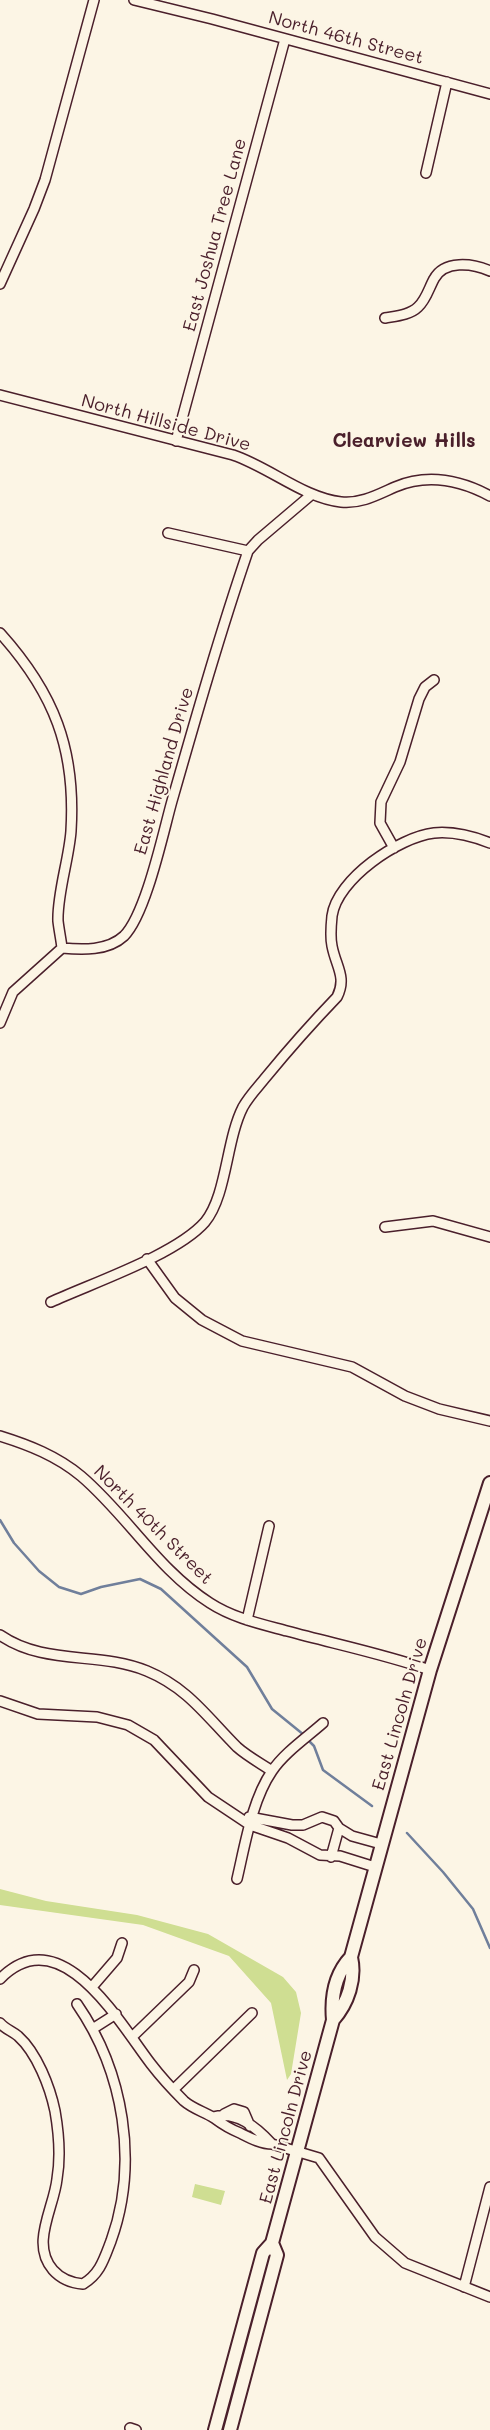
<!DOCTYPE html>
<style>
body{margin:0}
canvas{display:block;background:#fcf5e5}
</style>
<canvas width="490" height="2430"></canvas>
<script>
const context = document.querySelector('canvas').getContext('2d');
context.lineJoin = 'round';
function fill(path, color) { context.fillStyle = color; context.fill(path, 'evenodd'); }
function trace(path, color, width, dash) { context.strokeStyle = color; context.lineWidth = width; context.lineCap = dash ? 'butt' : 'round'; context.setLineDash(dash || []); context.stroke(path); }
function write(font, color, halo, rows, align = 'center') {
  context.font = font + ' Mali,sans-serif'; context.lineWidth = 4; context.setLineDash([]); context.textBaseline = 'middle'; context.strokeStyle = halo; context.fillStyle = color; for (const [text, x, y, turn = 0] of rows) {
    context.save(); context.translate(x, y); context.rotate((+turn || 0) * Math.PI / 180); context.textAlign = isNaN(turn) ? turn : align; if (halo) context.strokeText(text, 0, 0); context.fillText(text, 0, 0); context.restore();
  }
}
fill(new Path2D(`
 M0,1889l46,12 91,14 71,19 75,43 13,15 5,21 -10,61 -4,6 -16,-77 -42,-47 -86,-31 -143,-20z
 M195,2184l30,7 -4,14 -29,-8z`), '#cfde92');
trace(new Path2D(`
 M0,1520l14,23 25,28 20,16 22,7 20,-7 39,-8 21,10 86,78 25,42 32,26
 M307,1739l7,7 9,24 49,36
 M407,1833l36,39 30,37 17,39`), '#707f9b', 2.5);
const minor = new Path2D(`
 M134,0l78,19 278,75
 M426,173l21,-91
 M0,284l34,-75 11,-29 49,-180
 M385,318c11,-2 25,-3 33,-11 8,-7 11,-19 16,-28 10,-19 38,-16 56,-8
 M0,395l233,60c36,12 71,43 108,47 20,2 36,-7 54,-15 33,-14 65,-7 95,9
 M176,441l109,-402
 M168,533l80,18 10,-11 53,-45
 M0,633c54,60 76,116 71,198 -2,28 -14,63 -13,90 1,9 3,18 4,27
 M394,848l-14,-25 1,-21 19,-40 19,-63 6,-12 9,-7
 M62,948c20,2 46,3 62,-12 22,-22 39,-103 48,-135 24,-84 48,-168 76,-250
 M0,1023l13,-31 49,-44
 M385,1227l48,-6 57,16
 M147,1259l28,39 27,22 40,21 110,26 53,29 34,13 51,12
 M51,1302c41,-19 125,-47 154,-80 22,-27 21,-82 38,-115 6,-11 15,-20 23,-30 23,-28 46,-54 71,-80 10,-20 -1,-30 -5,-51 -2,-9 -1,-20 0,-30 5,-37 67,-79 102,-83 20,-2 38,3 56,10
 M0,1436c29,9 57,20 81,40 46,39 77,94 129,127 23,15 51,21 77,28 48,13 97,23 143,39
 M247,1620l22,-94
 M0,1635c45,31 99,16 147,36 41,17 60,46 90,76 10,9 23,16 35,24
 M0,1701l38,13 59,3 31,8 26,15 54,57 42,28 38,13 32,17 20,1 35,11
 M249,1817l43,8h11l19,-8 12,4 5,7 13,8 29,8
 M331,1857l8,-29
 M237,1879c8,-34 15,-79 35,-108 12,-18 34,-33 51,-48
 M0,1979c61,-62 120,45 151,85 10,13 22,26 33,37 9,8 21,11 30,17 8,6 16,11 26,15 10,5 21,11 32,11l47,14 56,79 30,26 85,34
 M92,1987l25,-29 5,-15
 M0,2023c5,6 12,8 18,13 19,17 32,51 37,75 4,23 6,45 2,68 -3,29 -27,65 -4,91 8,9 18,13 30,14 17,-10 21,-25 28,-43 28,-78 13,-169 -34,-237
 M94,2028l22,-14
 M132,2037l57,-55 5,-12
 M174,2089l78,-76
 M224,2114l10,-5 10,3 6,14
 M213,2117c23,-7 43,10 59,27
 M464,2287l26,-100
 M130,2428l6,2`);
const secondary = new Path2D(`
 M333,2020c15,-17 23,-41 18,-63
 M215,2430l48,-177 9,-10 61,-223c-2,-22 2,-46 18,-63l79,-287 60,-187
 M230,2430l47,-175 -5,-12`);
trace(minor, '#4a1f2b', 12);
trace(secondary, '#4a1f2b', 16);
trace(minor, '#fcf5e5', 9);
trace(secondary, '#fcf5e5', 12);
write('18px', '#4a1f2b', '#fcf5e5', [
 ["North 46th Street",346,38,15],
 ["East Joshua Tree Lane",215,235,-75],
 ["North Hillside Drive",166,423,15],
 ["East Highland Drive",164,771,-74],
 ["North 40th Street",153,1525,45],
 ["East Lincoln Drive",400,1714,-74],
 ["East Lincoln Drive",286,2127,-75]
]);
write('bold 19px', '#4a1f2b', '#fcf5e5', [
 ["Clearview Hills",404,441]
]);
</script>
